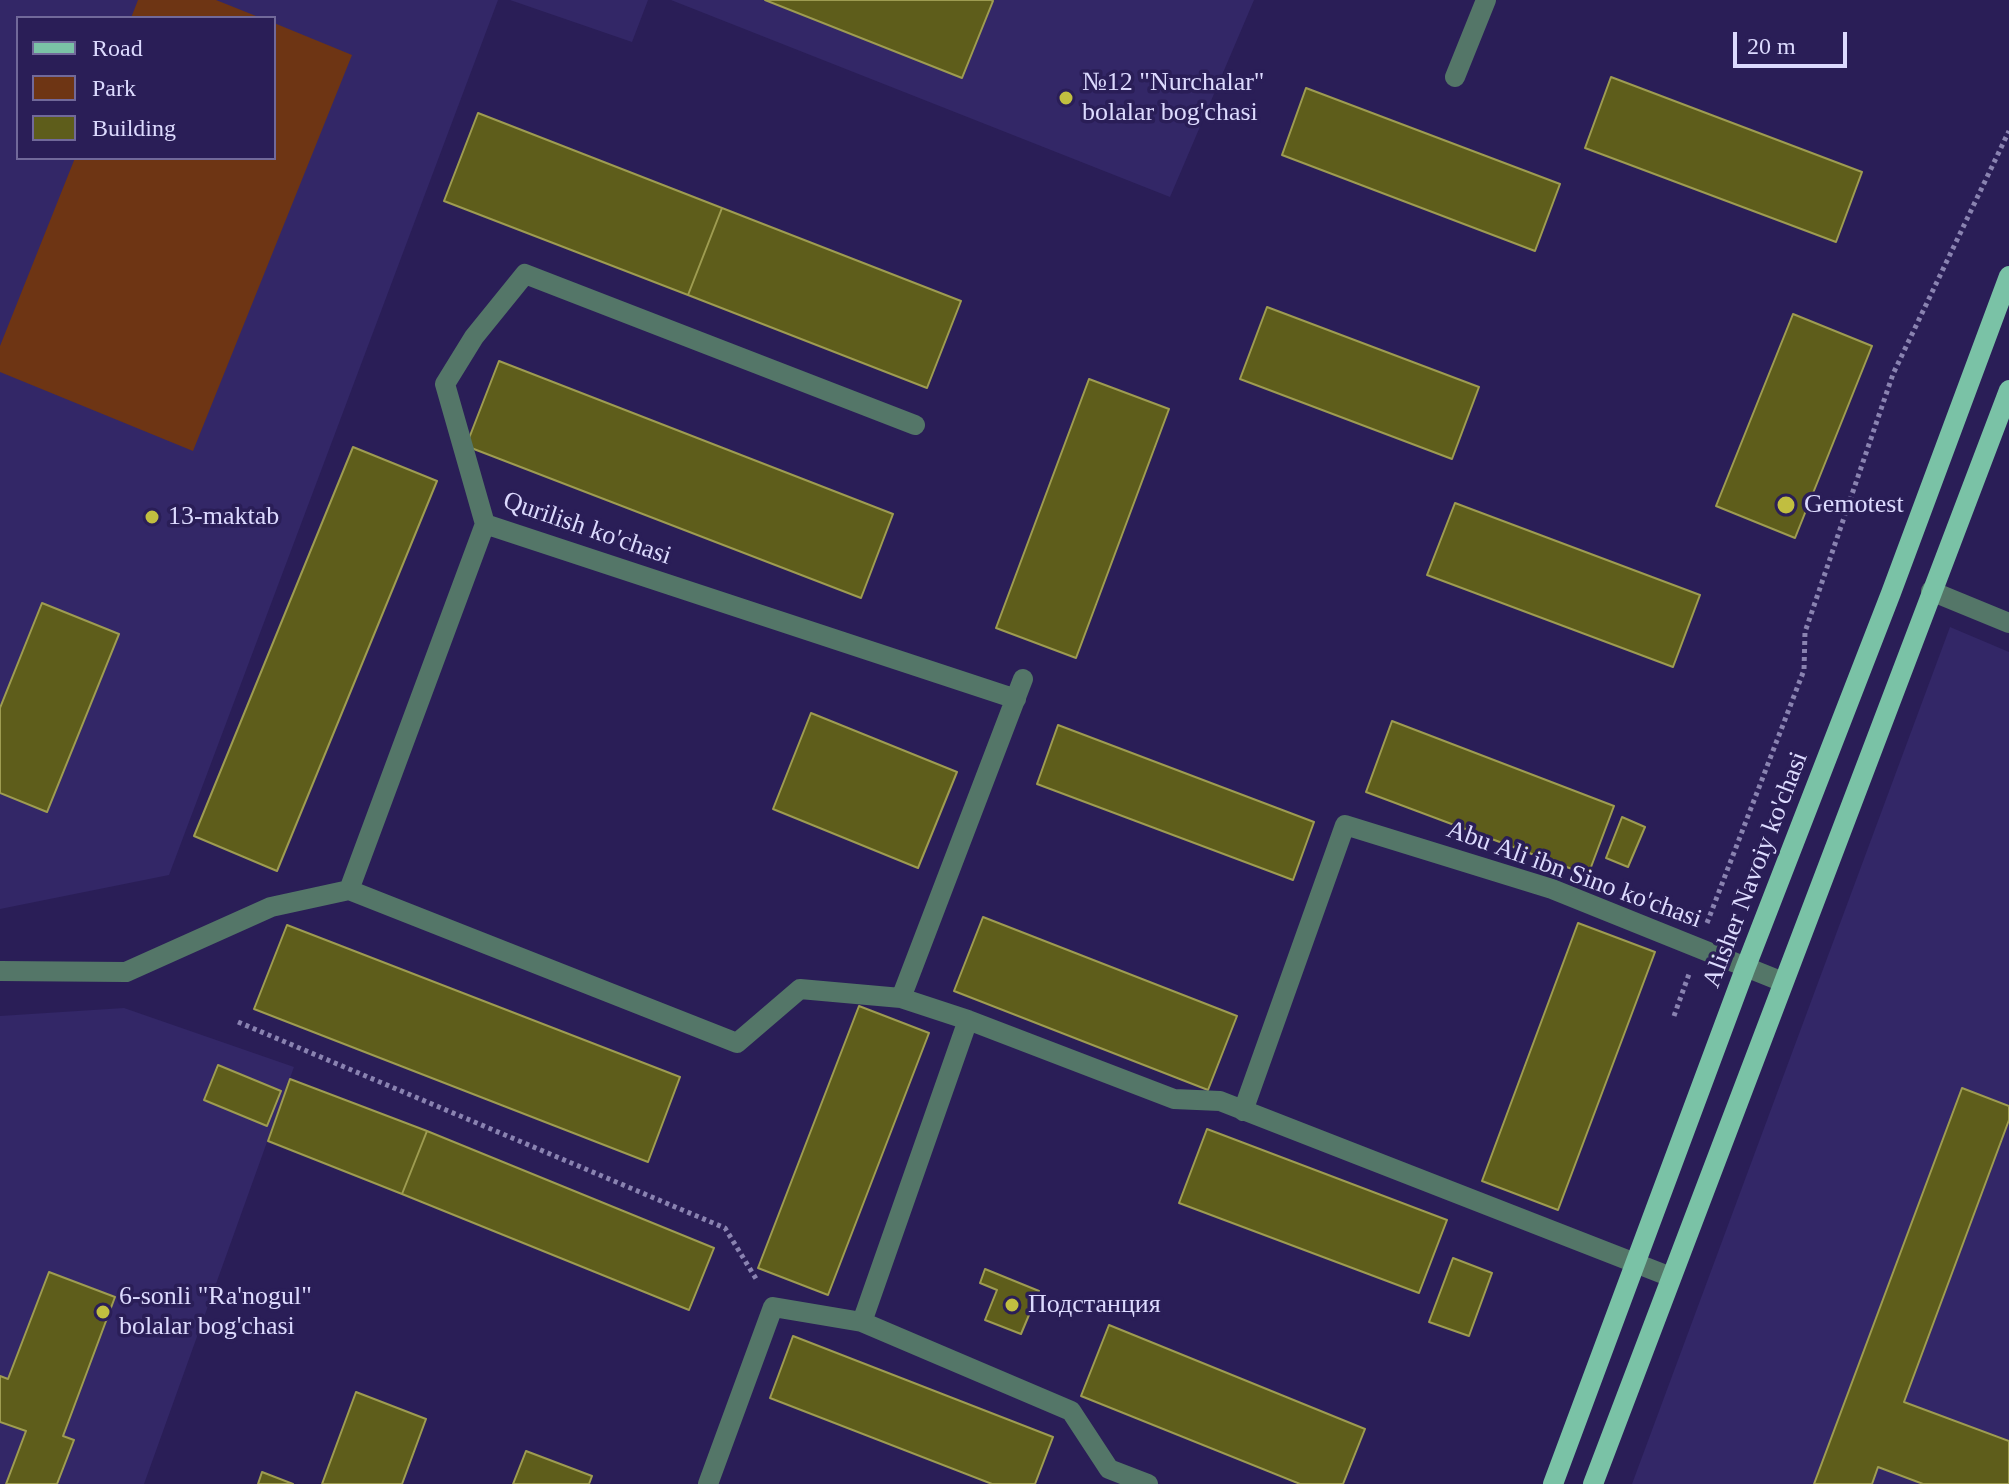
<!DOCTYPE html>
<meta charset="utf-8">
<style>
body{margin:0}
#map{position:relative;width:2009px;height:1484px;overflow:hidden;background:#2a1e57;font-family:"Times New Roman",serif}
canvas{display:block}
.legend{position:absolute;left:16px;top:16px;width:260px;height:144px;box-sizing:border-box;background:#2a1e57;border:2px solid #71699a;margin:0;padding:10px 14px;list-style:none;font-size:24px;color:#dcdafe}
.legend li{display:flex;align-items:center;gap:16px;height:40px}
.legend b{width:40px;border:2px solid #71699a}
.scale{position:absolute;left:1733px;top:32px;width:114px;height:36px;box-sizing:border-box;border:4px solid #dcdafe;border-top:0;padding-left:10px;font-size:24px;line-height:28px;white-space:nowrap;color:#dcdafe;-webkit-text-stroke:6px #2a1e57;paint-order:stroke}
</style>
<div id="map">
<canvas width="2009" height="1484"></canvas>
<ul class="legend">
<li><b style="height:10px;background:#7ac2a6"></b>Road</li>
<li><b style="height:22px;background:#6e3514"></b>Park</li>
<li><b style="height:22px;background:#5e5d1b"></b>Building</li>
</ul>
<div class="scale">20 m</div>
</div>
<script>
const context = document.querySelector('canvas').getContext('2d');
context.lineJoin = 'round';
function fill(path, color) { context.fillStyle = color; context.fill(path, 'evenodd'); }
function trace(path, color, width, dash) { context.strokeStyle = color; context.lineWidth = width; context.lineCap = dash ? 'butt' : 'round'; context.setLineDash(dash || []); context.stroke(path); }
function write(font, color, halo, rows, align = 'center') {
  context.font = font + ' "Times New Roman",serif'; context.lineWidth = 7; context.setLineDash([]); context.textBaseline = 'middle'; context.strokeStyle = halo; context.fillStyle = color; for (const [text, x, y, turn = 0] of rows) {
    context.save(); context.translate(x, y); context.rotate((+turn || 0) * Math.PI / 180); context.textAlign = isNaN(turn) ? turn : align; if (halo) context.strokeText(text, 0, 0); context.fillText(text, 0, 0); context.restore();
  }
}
fill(new Path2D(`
 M0,0h498l-329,875 -169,34zM18,18h256v140h-256z
 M510,0h138l-16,42z
 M671,0h583l-84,197z
 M1950,627l59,25v832h-377z
 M124,1008l170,59 -150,417h-144v-468z`), '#332767');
fill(new Path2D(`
 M138,0h78l45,18h-130z
 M274,23l78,32 -159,396 -193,-79v-26l75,-188h199z`), '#6e3514');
const building = new Path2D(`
 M765,0h226l2,1 -31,77z
 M1611,77l251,95 -26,70 -251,-94z
 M1306,88l254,96 -25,67 -253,-96z
 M478,113l244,95 -34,87 -244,-94z
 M722,208l239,93 -34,87 -239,-93z
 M1267,307l212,80 -27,72 -212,-80z
 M1793,314l79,32 -77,192 -79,-32z
 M499,361l394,153 -32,84 -395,-152z
 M1089,379l80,30 -93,249 -80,-30z
 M353,447l84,34 -160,390 -83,-35z
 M1455,503l245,92 -27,72 -246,-92z
 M42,603l77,31 -72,178 -47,-19v-85z
 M811,713l146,59 -39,96 -145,-59z
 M1392,721l222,85 -26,69 -222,-83z
 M1058,725l256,97 -21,58 -256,-96z
 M1622,817l23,10 -17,40 -22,-9z
 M983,917l254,99 -29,74 -254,-99z
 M1578,923l77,29 -97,258 -76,-29z
 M287,925l393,152 -32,85 -394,-153z
 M859,1006l70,27 -101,262 -70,-27z
 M218,1065l63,26 -14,35 -63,-26z
 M290,1079l137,52 -25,63 -134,-53z
 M1962,1088l47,18v14l-105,282 105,39v43h-86l-45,-17 -6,17h-58z
 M1207,1129l240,91 -28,73 -240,-90z
 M427,1131l287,117 -25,62 -287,-116z
 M1453,1258l39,15 -23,63 -40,-14z
 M985,1269l54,22 -18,43 -36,-14 12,-30 -17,-7z
 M49,1272l66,25 -52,139 11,4 -17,44h-51l20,-53 -26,-9v-46l8,3z
 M1109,1325l256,104 -22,55h-43l-219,-88z
 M793,1336l260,101 -18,47h-43l-222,-86z
 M356,1392l70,27 -24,65h-80z
 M526,1451l66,25 -3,8h-76z
 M262,1472l31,12h-35z`);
fill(building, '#5e5d1b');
trace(building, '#9e9c51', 2);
trace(new Path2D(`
 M1707,923l97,-253 1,-38 88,-258 116,-243
 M1674,1016l15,-42
 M238,1022l487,206 33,54`), '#8a83b1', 5, [4, 4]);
trace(new Path2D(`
 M1455,77l31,-77
 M485,524l-40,-140 29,-47 51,-63 390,151
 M485,524l531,175
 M1931,591l78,32
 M349,890l388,153 63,-54 101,9 67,22 206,79 46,2 451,176
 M349,890l136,-366
 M0,971l126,1 145,-65 78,-17
 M901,998l122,-319
 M1243,1111l102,-286 207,64 231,93
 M862,1322l106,-302
 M708,1484l65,-177 89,15 209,89 38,58 39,15`), '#547668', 20);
trace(new Path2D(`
 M1553,1484l192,-515 146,-376 118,-317
 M1593,1484l416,-1094`), '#7ac2a6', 20);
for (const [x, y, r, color] of [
 [1066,98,8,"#c1be40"],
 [1786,505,10,"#c1be40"],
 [152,517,8,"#c1be40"],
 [1012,1305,8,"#c1be40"],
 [103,1312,8,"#c1be40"]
]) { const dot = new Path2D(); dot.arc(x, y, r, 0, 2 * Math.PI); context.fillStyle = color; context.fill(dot); trace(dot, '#2a1e57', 3); }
write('26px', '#dcdafe', '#2a1e57', [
 ["№12 \"Nurchalar\"",1082,83],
 ["bolalar bog'chasi",1082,113],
 ["Gemotest",1804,505],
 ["13-maktab",168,517],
 ["6-sonli \"Ra'nogul\"",119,1297],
 ["bolalar bog'chasi",119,1327],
 ["Подстанция",1028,1305]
], 'left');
write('26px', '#dcdafe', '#2a1e57', [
 ["Qurilish ko'chasi",587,529,19],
 ["Alisher Navoiy ko'chasi",1756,870,-69],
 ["Abu Ali ibn Sino ko'chasi",1574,875,20]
]);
</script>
